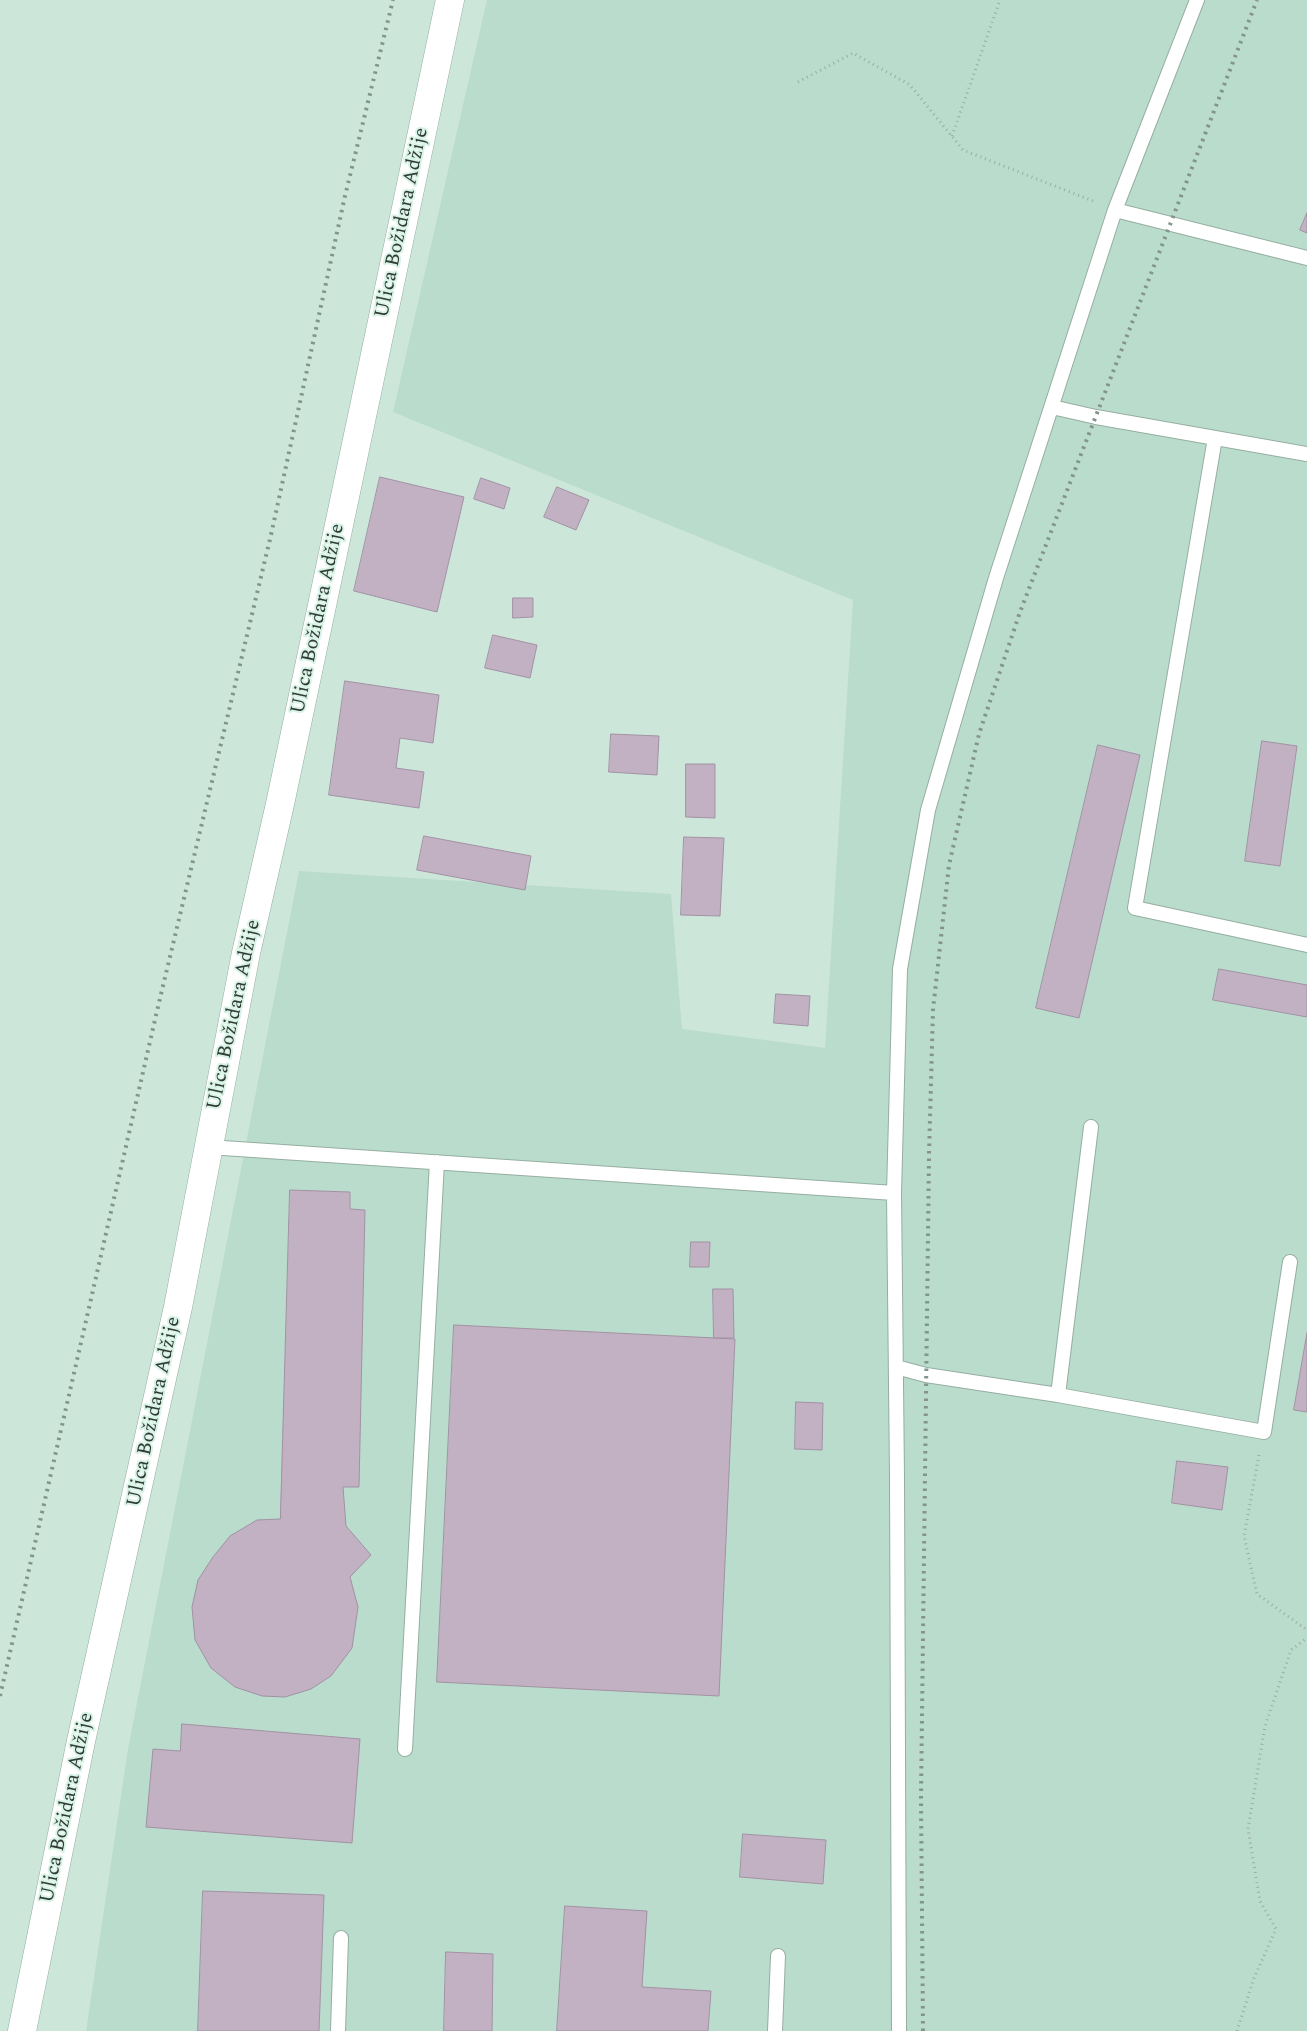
<!DOCTYPE html>
<meta charset="utf-8">
<style>
body{margin:0}
canvas{display:block;background:#cce6da}
</style>
<canvas width="1307" height="2031"></canvas>
<script>
const context = document.querySelector('canvas').getContext('2d');
context.lineJoin = 'round';
function fill(path, color) { context.fillStyle = color; context.fill(path, 'evenodd'); }
function trace(path, color, width, dash) { context.strokeStyle = color; context.lineWidth = width; context.lineCap = dash ? 'butt' : 'round'; context.setLineDash(dash || []); context.stroke(path); }
function write(font, color, halo, rows, align = 'center') {
  context.font = font + ' Spectral,serif'; context.lineWidth = 4; context.setLineDash([]); context.textBaseline = 'middle'; context.strokeStyle = halo; context.fillStyle = color; for (const [text, x, y, turn = 0] of rows) {
    context.save(); context.translate(x, y); context.rotate((+turn || 0) * Math.PI / 180); context.textAlign = isNaN(turn) ? turn : align; if (halo) context.strokeText(text, 0, 0); context.fillText(text, 0, 0); context.restore();
  }
}
fill(new Path2D(`
 M487,0h820v2031h-1221l42,-282 171,-878 372,23 11,135 143,19 28,-448 -460,-188z`), '#badccc');
const building = new Path2D(`
 M1307,213v20l-7,-3z
 M380,477l84,20 -27,115 -83,-21z
 M481,478l29,10 -6,21 -30,-10z
 M557,487l32,13 -13,30 -32,-13z
 M513,598h20v19l-20,1z
 M493,635l44,10 -7,33 -45,-10z
 M345,681l94,14 -6,48 -33,-5 -4,30 28,4 -5,36 -90,-13z
 M611,734l48,2 -2,39 -48,-3z
 M1262,741l35,5 -17,120 -35,-5z
 M1098,745l42,10 -61,263 -43,-10z
 M686,764h29v54l-29,-1z
 M424,836l107,20 -6,34 -108,-20z
 M684,837l40,1 -4,78 -39,-1z
 M1219,969l88,16v32l-94,-17z
 M776,994l34,2 -2,30 -34,-3z
 M290,1190l60,2v17l15,1 -6,277h-16l3,39 25,29 -21,22 8,30 -6,41 -21,28 -20,13 -26,8 -23,-1 -27,-9 -24,-19 -16,-28 -3,-33 6,-27 15,-23 17,-21 27,-16 23,-1z
 M691,1242h19l-1,25h-19z
 M713,1289h20l1,49h-20z
 M454,1325l281,14 -16,357 -282,-14z
 M1307,1333v79l-13,-2z
 M796,1402l27,1 -1,47 -27,-1z
 M1177,1461l51,6 -6,43 -50,-7z
 M182,1724l178,15 -8,104 -206,-16 7,-78 27,2z
 M743,1834l83,6 -3,44 -83,-7z
 M203,1891l121,4 -5,136h-121z
 M565,1906l82,5 -5,76 69,4 -3,40h-151z
 M446,1952l47,2 -1,77h-48z`);
fill(building, '#c2b1c3');
trace(building, '#a292a4', 1);
const lane = new Path2D(`
 M1115,210l192,48
 M1052,407l44,10 211,37
 M1215,438l-80,470 172,37
 M208,1147l686,46
 M896,1367l30,8 132,20 33,-268
 M1058,1395l206,37 26,-170
 M405,1749l32,-587
 M338,2031l3,-93
 M775,2031l3,-75
 M899,2031l-2,-553 -3,-285 6,-224 28,-159 68,-232 119,-368 82,-210`);
const secondary = new Path2D(`
 M22,2031l59,-290 97,-434 68,-354 34,-149 170,-804`);
trace(lane, '#95aea2', 16);
trace(secondary, '#95aea2', 29);
trace(new Path2D(`
 M798,82l55,-29 57,32 53,65 130,51
 M952,136l48,-136
 M1259,1455l-15,81 13,58 50,36
 M1237,2031l17,-53 22,-49 -16,-28 -12,-72 17,-103 26,-76 16,-12`), '#99ada4', 3, [1, 4]);
trace(lane, '#fff', 14);
trace(secondary, '#fff', 28);
trace(new Path2D(`
 M0,1696l157,-685 114,-476 74,-339 48,-196
 M923,2031l-2,-234 8,-642 4,-145 16,-145 30,-131 41,-122 237,-612`), '#82948b', 4, [2.5, 5]);
write('20px', '#313b36', '#d9f3e7', [
 ["Ulica Božidara Adžije",403,223,-78],
 ["Ulica Božidara Adžije",319,619,-78],
 ["Ulica Božidara Adžije",235,1015,-78],
 ["Ulica Božidara Adžije",155,1412,-78],
 ["Ulica Božidara Adžije",68,1808,-78]
]);
</script>
